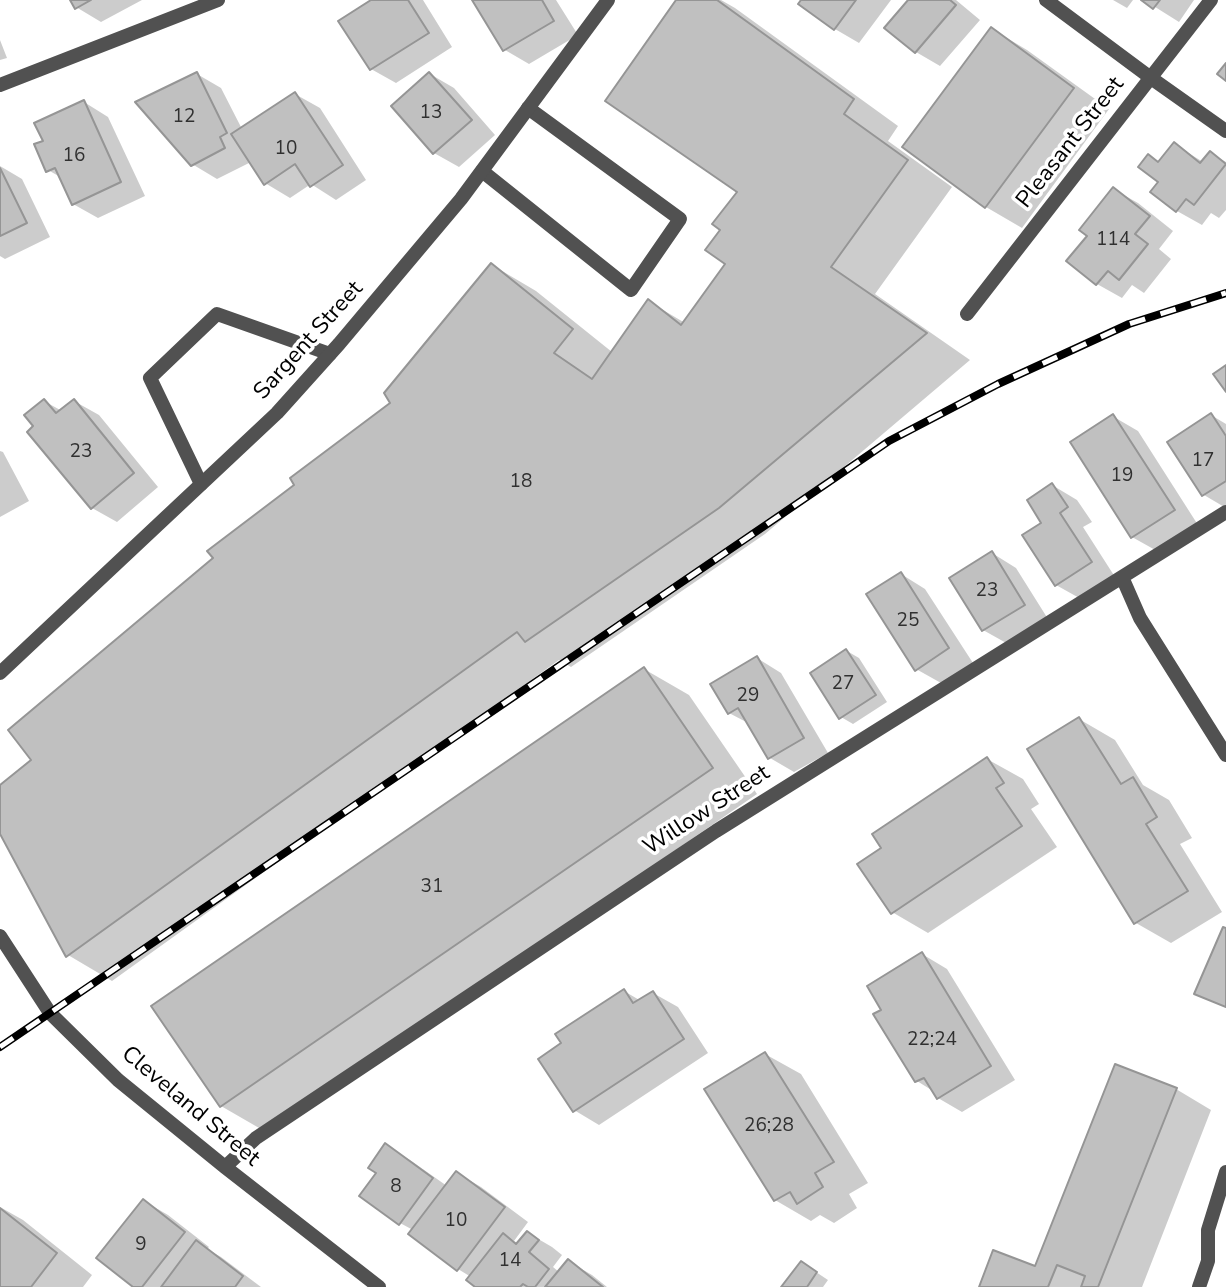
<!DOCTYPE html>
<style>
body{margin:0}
canvas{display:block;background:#fff}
</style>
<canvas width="1226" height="1287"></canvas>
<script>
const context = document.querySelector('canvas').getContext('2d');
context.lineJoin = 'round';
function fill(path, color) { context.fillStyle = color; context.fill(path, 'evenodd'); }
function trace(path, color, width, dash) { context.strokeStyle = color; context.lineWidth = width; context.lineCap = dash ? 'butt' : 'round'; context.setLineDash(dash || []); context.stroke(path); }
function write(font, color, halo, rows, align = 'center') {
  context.font = font + ' "Nunito Sans",sans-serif'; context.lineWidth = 7; context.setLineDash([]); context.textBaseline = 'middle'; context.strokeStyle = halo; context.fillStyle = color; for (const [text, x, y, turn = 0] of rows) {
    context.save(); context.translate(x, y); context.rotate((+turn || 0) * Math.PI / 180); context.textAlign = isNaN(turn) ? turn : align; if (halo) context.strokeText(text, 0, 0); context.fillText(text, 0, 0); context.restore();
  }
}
fill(new Path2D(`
 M72,0h70l-41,22 -25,-15z
 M374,0h49l29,47 -56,36 -25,-14z
 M474,0h82l22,35 -49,29 -24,-14z
 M678,0h43l14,8 163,118 -10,15 64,46 -77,107 95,66 -205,174 -194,133 -12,-7 -447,321 -44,-26 -68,-125v-43l34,-27 181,-202 178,-155 99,-138 44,26 76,61 36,-51 37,22 43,-59 -6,-34 18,-39z
 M803,0h88l-32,43 -24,-14z
 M910,0h46l24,20 -40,46 -24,-14z
 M1113,0h20l-6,8z
 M1144,0h50l-15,22z
 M992,29l35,21 82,59 -87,119 -36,-21 -81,-60z
 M0,40l7,18 -7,2z
 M197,74l24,14 21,41 53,-35 25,14 46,72 -30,20 -25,-16 -21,14 -25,-15 -14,-21 -34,17 -25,-15z
 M430,74l24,14 41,47 -36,32 -25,-14z
 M84,102l24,15 37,79 -47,22 -25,-14 -11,-26 -14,-8 -3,-28z
 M1174,144l29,18 7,-9 16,9v48l-7,8 -8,-5 -9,12 -25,-14 -24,-19 8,-11 -12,-25 11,6z
 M0,166l22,13 28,58 -45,22 -5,-3z
 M1113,189l25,14 35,28 -14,18 12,10 -27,34 -12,-8 -10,13 -25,-14 -28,-23 20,-26z
 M44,401l18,10 12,-10 25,14 59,72 -41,35 -25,-14 -56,-82z
 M1211,415l15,9v84l-22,-13z
 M1114,417l24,14 60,94 -41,26 -25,-14z
 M0,451l3,1 26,49 -29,16z
 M1052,485l25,15 15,22 -9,5 32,50 -34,22 -25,-14 -12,-62z
 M992,553l24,15 32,51 -40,25 -25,-14 -32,-52z
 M901,574l24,15 48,74 -32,20 -25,-14z
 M847,651l12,7 28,44 -34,22 -12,-7z
 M757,658l24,15 47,80 -34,19 -24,-14 -20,-34 -21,-11z
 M644,669l45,26 68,99 -491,338 -45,-26z
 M1079,719l36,21 28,45 26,15 23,38 -12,6 42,68 -51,31 -35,-20z
 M987,759l36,20 16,25 -8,5 26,38 -129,86 -36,-21 -9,-64z
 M922,954l25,15 68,111 -53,32 -24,-14 -5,-7 -16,-10 -33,-71z
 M624,991l17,10 12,-8 25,14 30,46 -109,72 -25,-15 -10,-66z
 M765,1054l36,20 67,109 -19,11 8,14 -23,15 -14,-8 -9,6 -36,-21z
 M1176,1089l35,21 -69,177h-162l56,-19z
 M386,1146l24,14 37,26 10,-13 24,14 47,35 -14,19 5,3 9,-11 24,14 10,8 -9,12 6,5 9,-11 24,14 15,12h-129l-7,-10 -13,-8 -45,-39 -13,-7 -22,-50z
 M144,1201l24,14 41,32 -2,2 14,8 40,30h-126z
 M0,1207l23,13 69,55 -9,12h-83z
 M813,1270l15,10 -5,7h-40z`), '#0003');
const building = new Path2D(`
 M70,0h21l-16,9z
 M371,0h37l21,33 -59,37 -32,-49z
 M472,0h70l12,21 -51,30z
 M676,0h41l137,99 -10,15 64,46 -77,107 96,66 -208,175 -194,134 -8,-10 -451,325 -66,-123v-49l31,-25 -23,-30 205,-172 -6,-7 87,-66 -4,-7 100,-75 -6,-10 107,-130 82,66 -19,24 38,26 56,-80 33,26 44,-61 -20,-14 15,-20 -8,-6 25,-32 -132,-91z
 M801,0h55l-22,30 -36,-26z
 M908,0h42l6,5 -41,48 -31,-25z
 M1141,0h19l-7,9z
 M991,27l83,61 -89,120 -83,-61z
 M1226,63v18l-9,-7z
 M197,72l30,61 -7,4 5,11 -34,18 -56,-64z
 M429,72l43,48 -39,34 -42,-48z
 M295,92l48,73 -33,22 -15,-23 -31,21 -33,-51z
 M84,100l37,82 -49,23 -17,-37 -9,4 -12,-28 9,-3 -9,-18z
 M1174,142l26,21 10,-12 16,13 -32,41 -8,-6 -10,13 -26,-20 8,-10 -20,-15 10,-13 10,8z
 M0,168l27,55 -27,13z
 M1113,187l37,29 -15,18 13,10 -29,36 -11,-9 -12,14 -30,-24 21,-25 -8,-6z
 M1226,365v27l-13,-18z
 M44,399l12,14 18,-14 60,74 -43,36 -64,-77 6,-6 -9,-11z
 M1211,413l15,23v45l-24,15 -35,-54z
 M1113,414l62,96 -44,28 -61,-96z
 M1052,483l16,24 -8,6 32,49 -37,24 -33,-51 19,-12 -14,-23z
 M992,551l33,54 -43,26 -33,-53z
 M901,572l48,76 -34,23 -49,-77z
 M846,649l30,46 -37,24 -29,-46z
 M757,656l47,82 -36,21 -30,-51 -10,6 -18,-30z
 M644,667l69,101 -493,339 -69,-101z
 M1079,717l42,67 12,-7 24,40 -11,7 42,67 -54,33 -107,-175z
 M987,757l17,26 -8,5 26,38 -131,88 -34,-50 24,-16 -9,-14z
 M1223,927l3,1v79l-32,-13z
 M922,952l69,114 -54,33 -13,-21 -9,4 -42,-68 8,-4 -14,-24z
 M624,989l9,14 20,-12 31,48 -111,73 -35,-53 23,-16 -6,-9z
 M765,1052l69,110 -19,11 8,14 -26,17 -7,-12 -16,9 -70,-112z
 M1115,1064l62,24 -79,199h-17l4,-11 -28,-11 -9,22h-69l14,-37 42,16z
 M385,1143l48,35 -34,47 -40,-29 17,-23 -8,-5z
 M456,1171l49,36 -48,64 -49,-37z
 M143,1199l42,33 -43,55h-9l-37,-29z
 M0,1208l57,45 -26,34h-31z
 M527,1231l12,9 -10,12 20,17 -14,18h-7l-5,-3 -3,3h-45l-9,-7 37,-47 13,11z
 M196,1240l47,36 -8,11h-74z
 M568,1259l35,28h-58z
 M801,1261l16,11 -10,15h-26z`);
fill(building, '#c0c0c0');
trace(building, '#959595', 2);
trace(new Path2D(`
 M482,171l149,119 49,-71 -152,-111
 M201,484l-51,-106 67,-64 113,40`), '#515151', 14);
trace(new Path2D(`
 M1046,0l105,78 75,53
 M0,85l218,-85
 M967,314l244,-314
 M1122,577l18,41 86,137
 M0,673l277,-260 62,-69 122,-145 147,-199
 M0,936l50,77 68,67 107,87 154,120
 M225,1167l31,-29 460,-307 510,-319
 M1199,1287l9,-26v-31l18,-58`), '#515151', 14);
const rail = new Path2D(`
 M0,1047l889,-606 109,-57 131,-60 97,-31`);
trace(rail, '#000', 8);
trace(rail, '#fff', 5, [16]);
write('19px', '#303030', null, [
 ["13",431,113],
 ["12",184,117],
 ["10",286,149],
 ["16",74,156],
 ["114",1113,240],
 ["23",81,452],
 ["17",1203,461],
 ["19",1122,476],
 ["18",521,482],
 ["23",987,591],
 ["25",908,621],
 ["27",843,684],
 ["29",748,696],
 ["31",432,887],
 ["22;24",932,1040],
 ["26;28",769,1126],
 ["8",396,1187],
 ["10",456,1221],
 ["9",141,1245],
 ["14",510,1261]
]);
write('23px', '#000', '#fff', [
 ["Pleasant Street",1071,143,-52],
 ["Sargent Street",309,341,-48],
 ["Willow Street",707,811,-33],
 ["Cleveland Street",190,1107,40]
]);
</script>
